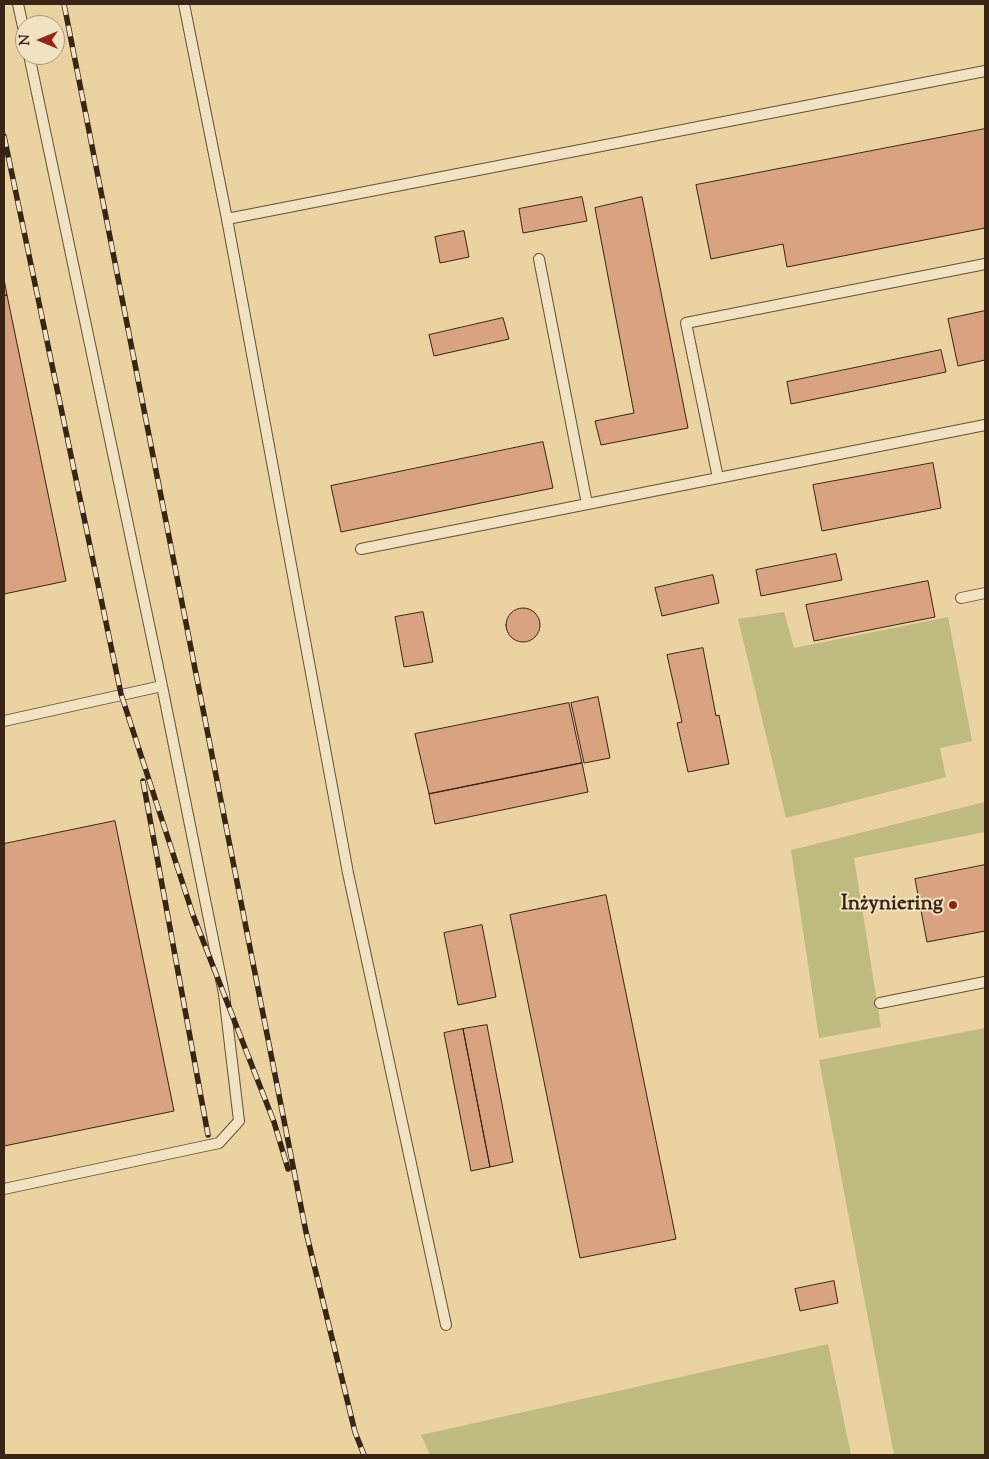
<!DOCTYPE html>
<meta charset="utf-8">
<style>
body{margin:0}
#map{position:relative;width:989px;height:1459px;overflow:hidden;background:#ead2a1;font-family:"Sorts Mill Goudy",serif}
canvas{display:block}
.frame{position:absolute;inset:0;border:5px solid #392416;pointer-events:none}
.north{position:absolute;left:15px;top:15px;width:50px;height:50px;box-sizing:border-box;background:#f1e2c2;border:1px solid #a7967d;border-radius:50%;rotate:270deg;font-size:14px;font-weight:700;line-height:20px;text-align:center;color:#392416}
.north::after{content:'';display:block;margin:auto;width:18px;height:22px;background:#8f2418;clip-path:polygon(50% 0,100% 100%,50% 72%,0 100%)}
</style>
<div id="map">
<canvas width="989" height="1459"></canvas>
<div class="frame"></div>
<div class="north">N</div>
</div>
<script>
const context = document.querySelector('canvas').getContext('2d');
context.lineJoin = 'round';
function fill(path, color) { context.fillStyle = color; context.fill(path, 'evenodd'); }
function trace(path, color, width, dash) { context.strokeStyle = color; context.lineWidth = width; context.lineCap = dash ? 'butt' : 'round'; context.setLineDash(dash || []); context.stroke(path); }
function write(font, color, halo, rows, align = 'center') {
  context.font = font + ' "Sorts Mill Goudy",serif'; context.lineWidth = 4; context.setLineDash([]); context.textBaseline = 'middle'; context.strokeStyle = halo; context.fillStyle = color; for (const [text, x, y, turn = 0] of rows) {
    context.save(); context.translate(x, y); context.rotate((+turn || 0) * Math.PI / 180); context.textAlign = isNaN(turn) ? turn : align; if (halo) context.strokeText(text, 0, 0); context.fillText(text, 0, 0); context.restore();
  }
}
fill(new Path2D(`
 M784,612l10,36 154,-31 24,124 -32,7 6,29 -160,41 -48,-199z
 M985,802v30l-131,26 27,169 -62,11 -28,-188z
 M985,1028v427h-91l-75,-395z
 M828,1344l23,111h-421l-9,-20z`), '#bfba7f');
const building = new Path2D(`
 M985,129v99l-198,39 -4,-23 -72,15 -15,-74z
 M582,197l5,24 -64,12 -4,-24z
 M642,197l46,231 -87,17 -6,-24 39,-8 -39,-205z
 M464,231l5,26 -29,6 -5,-26z
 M4,279l3,16 -3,1z
 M7,295l59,286 -62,13v-298z
 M985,311v49l-27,6 -10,-47z
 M503,318l6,21 -75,17 -5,-21z
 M941,350l5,22 -155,32 -4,-22z
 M543,442l10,46 -212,44 -10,-46z
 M933,463l8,45 -119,23 -9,-46z
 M836,554l6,26 -81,16 -5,-26z
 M713,575l6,28 -57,13 -7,-28z
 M928,581l7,36 -121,24 -8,-36z
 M506 625a17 17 0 1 1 34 0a17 17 0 1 1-34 0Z
 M423,612l10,50 -29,5 -9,-50z
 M703,648l13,68 3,-1 10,49 -41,8 -11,-49 5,-1 -15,-67z
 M598,697l12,61 -26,5 -13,-60z
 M569,703l13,60 -153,31 -14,-60z
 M582,763l6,29 -153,32 -6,-30z
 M115,821l59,290 -170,35v-302z
 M985,865v66l-58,11 -12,-63z
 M606,895l70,344 -96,19 -70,-343z
 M482,925l14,72 -38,8 -14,-72z
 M487,1025l26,137 -23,5 -27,-138z
 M463,1029l27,138 -19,4 -27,-138z
 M834,1281l4,22 -38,8 -5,-22z`);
fill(building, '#d9a280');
trace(building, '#392416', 1);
const lane = new Path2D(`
 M18,4l7,32
 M184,4l43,215 121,654 98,452
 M227,219l758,-148
 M539,259l48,245
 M718,478l-32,-155 299,-59
 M361,549l624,-124
 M961,598l24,-5
 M4,721l158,-35 -133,-631
 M880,1003l105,-21
 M4,1189l215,-46 20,-22 -15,-127 -62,-308`);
trace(lane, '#655039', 12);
trace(lane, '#f1e2c2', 10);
const rail = new Path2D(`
 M64,4l242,1228 49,200 9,23
 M4,136l117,558 72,221 81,207 14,47
 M143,781l65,354`);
trace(rail, '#392416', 5.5);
trace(rail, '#f1e2c2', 4, [11]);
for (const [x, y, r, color] of [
 [953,905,5,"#8f2418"]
]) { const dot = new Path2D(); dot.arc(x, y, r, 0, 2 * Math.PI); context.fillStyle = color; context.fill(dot); trace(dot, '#f1e2c2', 2); }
write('bold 21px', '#392416', '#f1e2c2', [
 ["Inżyniering",943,905]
], 'right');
</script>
